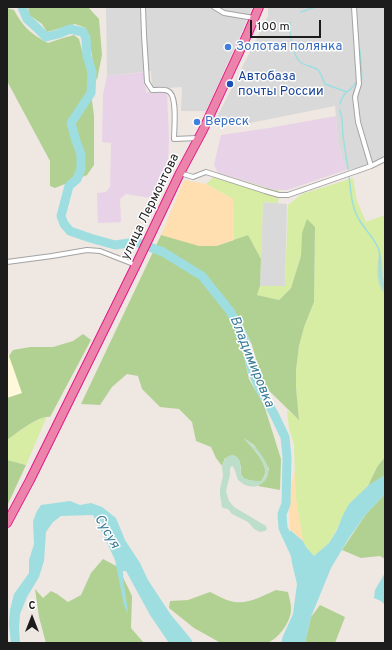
<!DOCTYPE html>
<meta charset="utf-8">
<style>
body{margin:0}
#map{position:relative;width:392px;height:650px;overflow:hidden;background:#efe7e1;font-family:Overpass,sans-serif}
canvas{display:block}
.frame{position:absolute;inset:0;border:8px solid #1c1c1c;pointer-events:none}
.north{position:absolute;left:12px;top:598px;width:40px;height:40px;-webkit-text-stroke:3px #fff;paint-order:stroke;rotate:0deg;font-size:11px;font-weight:700;line-height:16px;text-align:center;color:#1c1c1c}
.north::after{content:'';display:block;margin:auto;width:14px;height:18px;background:#1c1c1c;clip-path:polygon(50% 0,100% 100%,50% 72%,0 100%)}
.scale{position:absolute;left:250px;top:20px;width:71px;height:18px;box-sizing:border-box;border:2px solid #1c1c1c;border-top:0;padding-left:5px;font-size:12px;line-height:14px;white-space:nowrap;color:#1c1c1c;-webkit-text-stroke:3px #fff;paint-order:stroke}
</style>
<div id="map">
<canvas width="392" height="650"></canvas>
<div class="frame"></div>
<div class="north">С</div>
<div class="scale">100 m</div>
</div>
<script>
const context = document.querySelector('canvas').getContext('2d');
context.lineJoin = 'round';
function fill(path, color) { context.fillStyle = color; context.fill(path, 'evenodd'); }
function trace(path, color, width, dash) { context.strokeStyle = color; context.lineWidth = width; context.lineCap = dash ? 'butt' : 'round'; context.setLineDash(dash || []); context.stroke(path); }
function write(font, color, halo, rows, align = 'center') {
  context.font = font + ' Overpass,sans-serif'; context.lineWidth = 3; context.setLineDash([]); context.textBaseline = 'middle'; context.strokeStyle = halo; context.fillStyle = color; for (const [text, x, y, turn = 0] of rows) {
    context.save(); context.translate(x, y); context.rotate((+turn || 0) * Math.PI / 180); context.textAlign = isNaN(turn) ? turn : align; if (halo) context.strokeText(text, 0, 0); context.fillText(text, 0, 0); context.restore();
  }
}
fill(new Path2D(`
 M106,7h146l-9,23 -37,81h-25l1,-24 -30,2 -1,-18 -44,5z
 M268,7h117v152l-14,7 -25,4 -8,-27 -3,-37 -95,19 -24,-6 52,-103z
 M263,202l24,2 -2,82h-25z`), '#dad9d9');
fill(new Path2D(`
 M145,72l1,20 21,1 2,45 -1,26 -17,34 -25,-4 -6,5 1,23 -23,1 -1,-30 9,-1 4,-5 1,-44 -9,-1 1,-48 4,-18z
 M336,116l2,27 8,27 -59,20h-13l-56,-17 -4,-8 7,-30 48,-7z`), '#e8d2e8');
fill(new Path2D(`
 M7,349l15,44 -15,5z`), '#fff8da');
fill(new Path2D(`
 M218,173l56,17h5l-1,13 -15,-1 -2,57 -13,-24 -14,5 -1,-41 -27,-15z
 M353,178l4,23 9,21 19,-7v242l-8,10 -9,19 -28,37 -11,20 -15,13 -8,-9 -3,-6 -7,-42 -1,-16 -1,-39 -5,-15 -2,-19 12,9 -3,-32v-17l3,-24 5,-19 10,-25 1,-75 -13,6 -1,23 -10,32 -12,12 -22,-5 3,-9h25l3,-81 14,-11z
 M47,416l-21,49 -19,-5v-20l23,-16z`), '#d6eda3');
fill(new Path2D(`
 M28,7h60l11,12 3,36 -5,25 -3,-7 -2,-18 -6,-27 -11,-4 -28,8 -5,-8 -13,-9z
 M7,8l7,2c9,17 17,24 34,33l15,-5 11,-3 5,4 10,38 5,39v49l-7,10 -32,13 -5,-2v-25l-43,-80z
 M307,219l8,8 -1,75 -10,25 -5,19 -3,24v17l3,33 -38,-37 -3,-17 -6,-21 -12,-26 -14,-19 15,43 8,36 15,26 17,54 -1,31 -22,-4 6,-5 5,-12 -15,-24 -9,-6c6,8 18,19 20,30 1,4 -1,8 -4,12 -6,0 -16,0 -19,-5 -2,-3 -1,-7 -1,-10l-16,-8 -3,8 -6,-8 -5,-11 -15,-6 -4,-19 -13,-13 -19,-2 -18,-18 -4,-13 -11,-2 -15,13 -12,18 -19,-1 80,-169 4,-1 51,12 32,-11 13,24 -1,27 -3,9 22,5 12,-12 10,-32 1,-23z
 M83,334l8,6 -41,77c-11,-2 -34,17 -43,23v-42l15,-5 -13,-37 4,-6 17,-3h23l20,-6z
 M385,457v18l-17,11 9,-19z
 M7,460l19,5 -19,41z
 M385,494v65l-5,-3 -19,2 -19,-8 24,-36z
 M103,559l15,8 14,29 -1,32 13,15h-98l-7,-26 -4,-28 8,9 8,-7 6,3 11,8 13,-7 10,-22z
 M276,590l12,2c1,5 3,11 3,16 1,12 -12,31 -24,35h-45l-3,-1 -25,-14 -25,-20 1,-7 18,-1 22,-8c7,3 13,7 20,9 16,5 32,-5 46,-11z
 M320,605l25,12 -10,26h-30l6,-26z`), '#b1d193');
fill(new Path2D(`
 M379,251l3,9 1,17 2,5v12c-11,-11 -7,-29 -6,-43z
 M243,438c3,2 7,4 10,7 5,4 14,17 15,23 3,11 -9,21 -19,18 -4,0 -8,-4 -11,-6l-4,-12 -2,-2 -2,2v7l-4,16 3,10 5,6 32,19 1,3 -2,2 -5,1 -6,-3 -6,-7 -16,-8 -4,-5 -5,-1 -1,-1c-1,-5 -2,-11 -2,-16 0,-5 2,-10 3,-15 0,-3 -1,-6 -1,-9 1,-7 8,-16 15,-10 7,7 1,16 6,20 5,4 12,4 18,4 3,-4 5,-7 4,-12 -1,-10 -15,-24 -22,-31z`), '#bddec8');
fill(new Path2D(`
 M184,180l22,4 27,15 1,41 -18,6h-17l-38,-11z
 M295,471l1,28 7,42 -13,-11c-1,-17 -2,-43 5,-59z`), '#ffdfaf');
fill(new Path2D(`
 M385,475v19l-19,20 -17,24 -18,30 -20,49 -6,26h-24l2,-7 10,-22 4,-30 -5,-21 -3,-20 1,-13 13,11 3,6 8,9 15,-13 8,-13 6,-15 6,-11 20,-19z
 M70,501l10,4 11,-2 11,4 14,11 9,22 15,23 8,17 23,35 20,24 2,4h-24l-19,-28 -24,-44h-3c0,14 4,29 5,43l-4,-9 -9,-45 -11,-24 -11,-21 -32,1 -8,6 -7,10 -2,29 -5,16 -12,20 -7,17 -1,14 1,15h-9l-2,-19 1,-14 4,-16 15,-21v-13l5,-16 -1,-23 4,-10 4,-6z
 M385,573v32l-4,-4 -7,-3 1,-8z`), '#9edee0');
trace(new Path2D(`
 M301,12l14,-5
 M290,22c-1,9 3,34 10,40 5,4 13,4 18,8 3,3 5,10 7,14l22,8
 M360,50l2,29
 M340,104c1,-4 3,-9 7,-12 6,-5 5,-3 9,-10
 M340,110l2,9 1,17 5,33
 M349,176c2,16 2,31 11,45 6,10 15,18 19,29 2,7 0,14 1,21 0,7 2,13 5,18`), '#9edee0', 1.5);
trace(new Path2D(`
 M22,7l5,12 8,7 11,11 12,-3 12,-5 13,3 3,6 1,18 5,16 -1,21 -20,30 5,18 5,13v15l-4,10 -8,7 -8,30 3,8 6,7 20,7 25,7 21,-3 27,10 39,24 28,35 14,27 8,33 7,16 15,27 11,23 2,20 -1,47 -4,10 1,14 12,26`), '#9edee0', 9);
const street = new Path2D(`
 M143,7l1,28 3,47 5,8c5,0 12,-1 16,1 10,4 6,38 6,48l24,-1
 M214,7l10,6 30,5
 M354,7l5,77 -4,13 3,25 13,44
 M180,173l13,4 13,-5 59,19 14,4h9l83,-29 14,-7
 M7,262l45,-6 35,-6 13,1 36,14`);
const highway = new Path2D(`
 M7,523l23,-43 106,-215 44,-92 23,-43 45,-97 11,-26`);
trace(street, '#a3a3a3', 6);
trace(highway, '#e31886', 10);
trace(street, '#fff', 4);
trace(highway, '#ec83ab', 8);
for (const [x, y, r, color] of [
 [228,47,4,"#3f7fe0"],
 [230,84,4,"#1a4fb4"],
 [197,122,4,"#3f7fe0"]
]) { const dot = new Path2D(); dot.arc(x, y, r, 0, 2 * Math.PI); context.fillStyle = color; context.fill(dot); trace(dot, '#fff', 1.5); }
write('13px', '#366cbe', '#fff', [
 ["Золотая полянка",236,47],
 ["Вереск",205,122]
], 'left');
write('13px', '#164399', '#fff', [
 ["Автобаза",238,77],
 ["почты России",238,92]
], 'left');
write('13px', '#1c1c1c', '#fff', [
 ["улица Лермонтова",151,207,-64]
]);
write('italic 14px', '#3c7d9a', '#fff', [
 ["Владимировка",251,362,68],
 ["Сусуя",106,532,60]
]);
</script>
